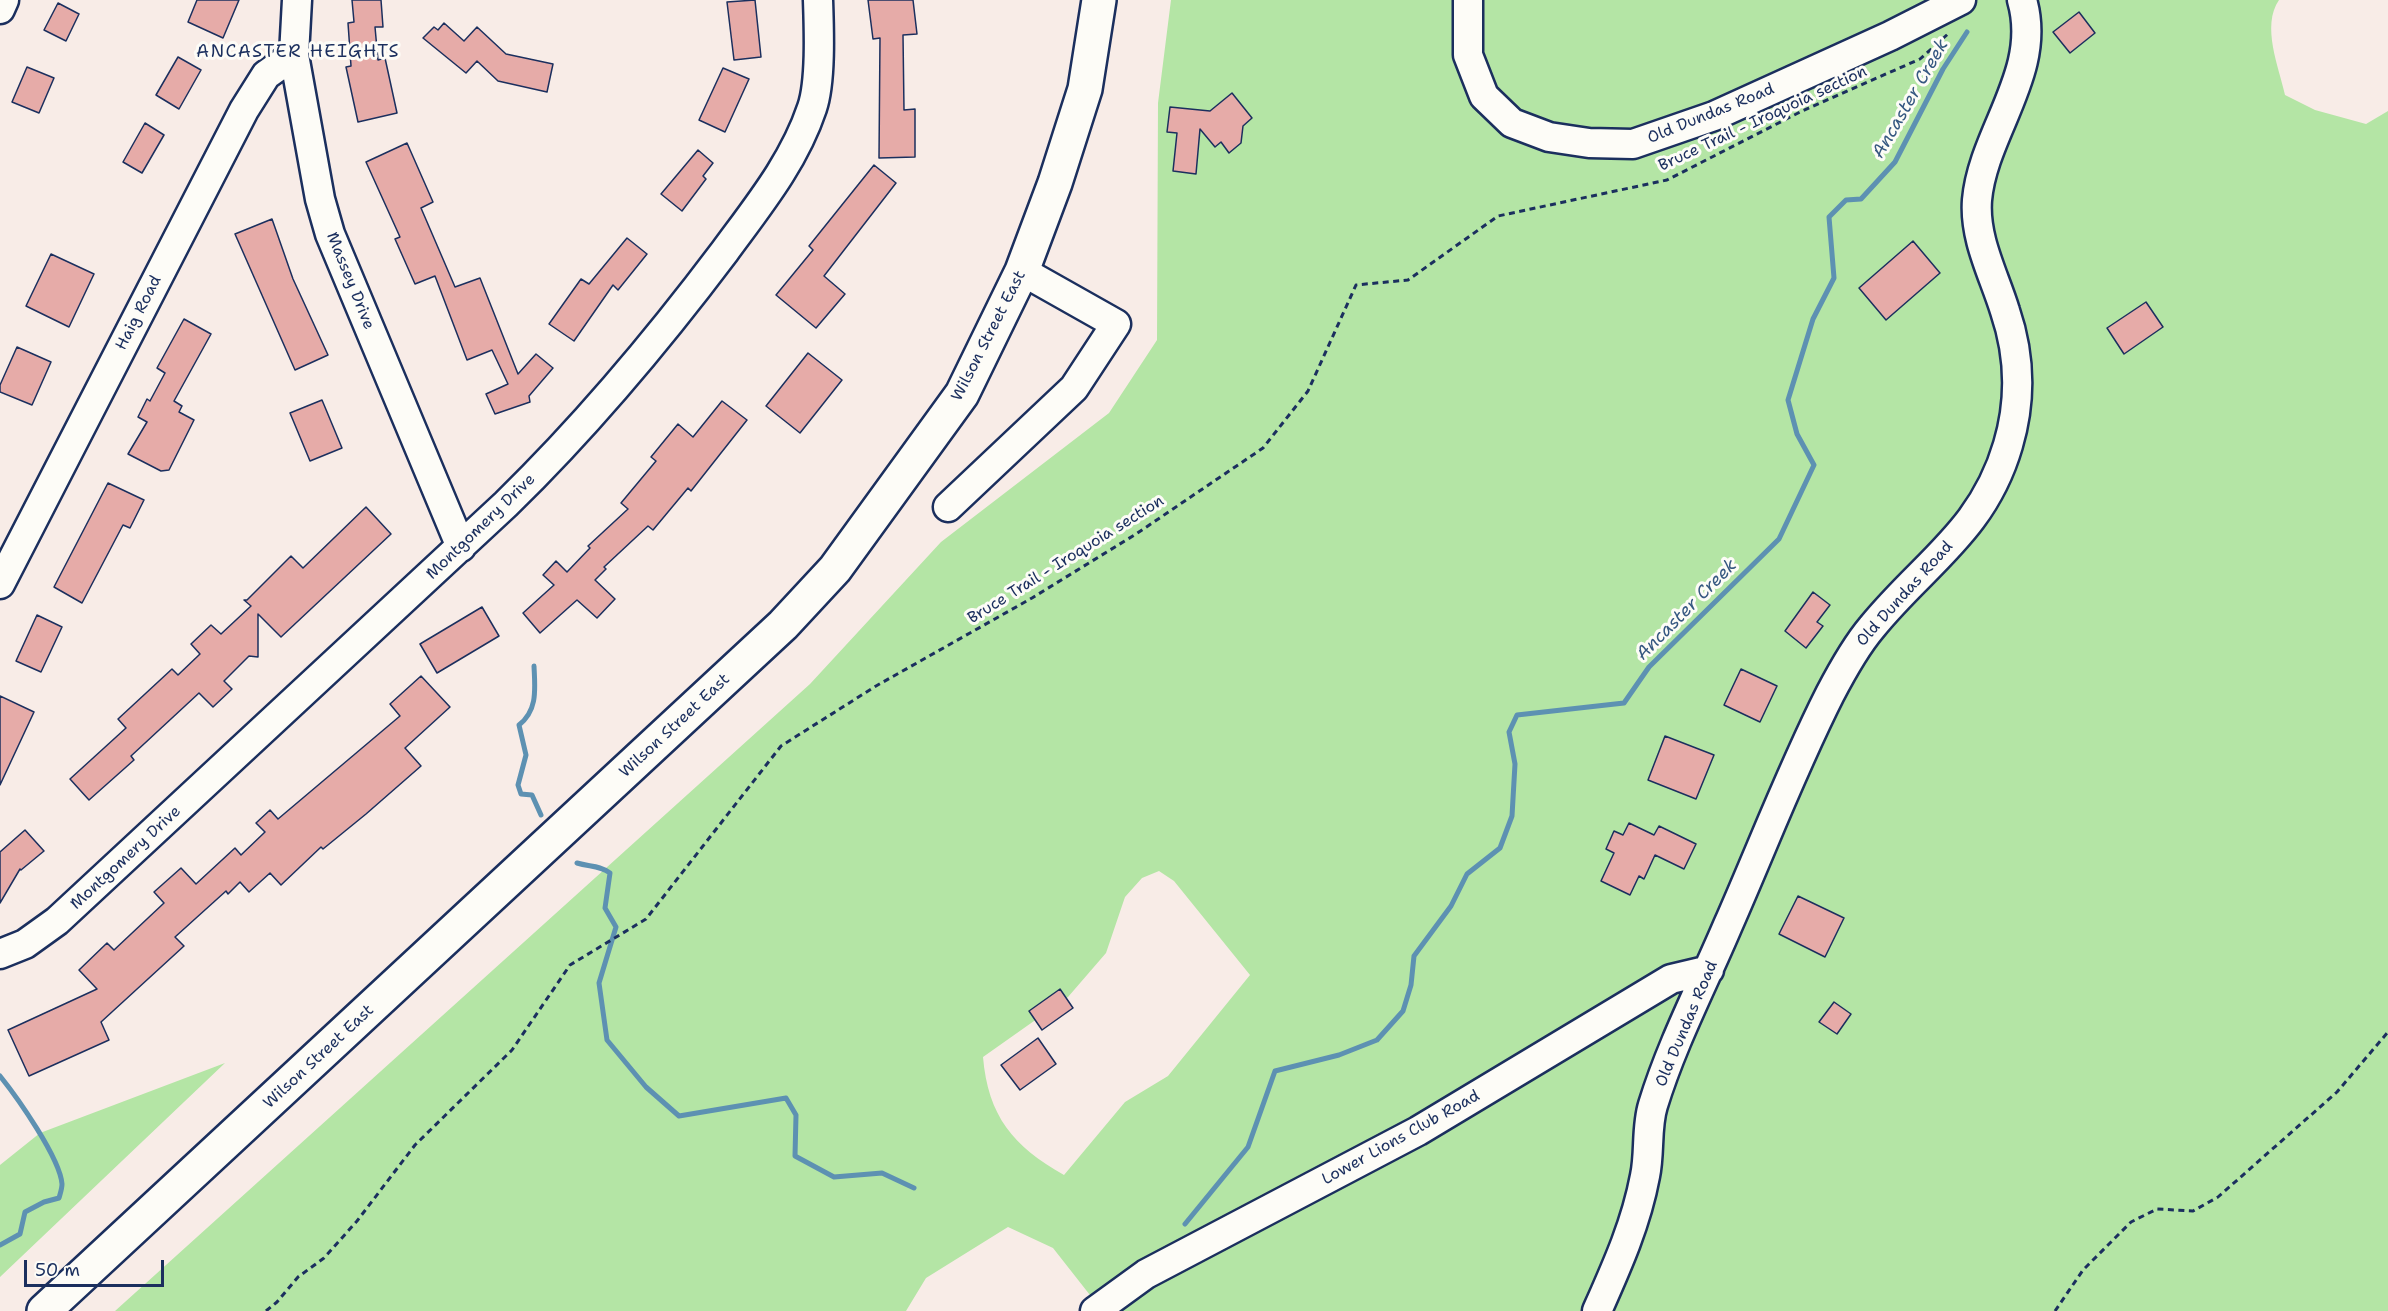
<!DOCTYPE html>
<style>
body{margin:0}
#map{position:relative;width:2388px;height:1311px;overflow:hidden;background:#f8ece7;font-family:"Shantell Sans",sans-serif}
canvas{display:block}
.scale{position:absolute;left:24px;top:1260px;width:140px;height:27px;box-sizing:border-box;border:3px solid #1b2f5e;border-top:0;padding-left:8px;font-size:18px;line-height:21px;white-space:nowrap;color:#1b2f5e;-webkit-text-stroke:4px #fdfcf7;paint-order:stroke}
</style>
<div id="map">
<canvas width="2388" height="1311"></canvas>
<div class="scale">50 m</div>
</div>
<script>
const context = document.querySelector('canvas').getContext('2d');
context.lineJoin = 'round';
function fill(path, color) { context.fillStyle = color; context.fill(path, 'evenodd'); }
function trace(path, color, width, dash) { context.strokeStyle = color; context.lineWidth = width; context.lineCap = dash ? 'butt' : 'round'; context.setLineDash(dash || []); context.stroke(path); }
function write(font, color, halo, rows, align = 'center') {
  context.font = font + ' "Shantell Sans",sans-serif'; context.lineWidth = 6; context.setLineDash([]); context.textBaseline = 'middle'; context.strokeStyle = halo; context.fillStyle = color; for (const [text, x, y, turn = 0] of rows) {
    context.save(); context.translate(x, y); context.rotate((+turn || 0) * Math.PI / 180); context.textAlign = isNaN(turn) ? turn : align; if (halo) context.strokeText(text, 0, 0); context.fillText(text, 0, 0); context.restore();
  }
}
fill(new Path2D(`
 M1171,0h1108c-18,26 0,67 6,95l30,15 51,14 22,-13v1200h-1291v-7l-44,-56 -45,-21 -82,51 -20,33h-791l695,-627 131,-142 168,-129 48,-73 1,-237zM1159,871l15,10 76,94 -82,101 -43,26 -61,73c-51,-29 -76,-59 -81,-118l85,-60 38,-44 19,-56 17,-19z
 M225,1063l-225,214v-112l40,-32z`), '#b4e5a5');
trace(new Path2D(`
 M534,666c1,23 4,44 -15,59l7,30 -8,30 3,9 11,1 9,20
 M577,863c13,4 22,2 33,10l-5,35 11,19 -17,56 8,57 39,47 33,29 107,-18 10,17 -1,41 39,21 48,-4 32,15
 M0,1076c17,21 60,82 62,108 0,5 -2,10 -3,14l-15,4 -19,10 -5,22 -20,11
 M1185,1224l63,-77 27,-76 64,-16 38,-15 26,-29 8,-26 3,-29 37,-50 16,-32 33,-26 12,-32 3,-52 -6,-32 8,-17 107,-12 25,-36 130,-128 35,-74 -17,-31 -9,-34 25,-81 21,-41 -5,-61 17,-17 15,-1 34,-37 48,-93 24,-37`), '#5d91b2', 5);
const building = new Path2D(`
 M197,0h42l-16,38 -35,-16z
 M352,0h29l2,27h-8l3,33 7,-2 12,55 -39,9 -12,-55 5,-1 -3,-43 6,-1z
 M755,0l6,57 -27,3 -7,-58z
 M868,0h45l4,34 -14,1 1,75 11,-1v48l-36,1 1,-120 -7,1z
 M58,3l21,11 -13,27 -22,-11z
 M2079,12l16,21 -25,20 -17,-21z
 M444,23l20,18 13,-14 29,27 47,10 -6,28 -49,-11 -21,-20 -11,12 -43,-35 11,-11 4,3z
 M178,57l23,13 -22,39 -23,-14z
 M27,67l27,11 -15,35 -27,-11z
 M723,68l26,11 -24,53 -26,-12z
 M1232,93l20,25 -9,8 -2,17 -12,10 -8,-11 -6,5 -15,-18 -4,45 -23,-3 4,-38 -10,-1 3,-25 40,4z
 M145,123l19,12 -22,38 -19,-11z
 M407,143l26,59 -12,6 34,79 25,-9 38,96 18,-20 17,14 -24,28 1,6 -35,12 -9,-20 22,-10 -16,-34 -25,10 -32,-84 -20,8 -20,-45 5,-2 -34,-75z
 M698,150l15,13 -10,13 3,3 -24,32 -21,-17z
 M874,165l22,18 -72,93 21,18 -29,34 -40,-33 37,-45 -4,-4z
 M272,219l21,60 35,76 -33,15 -60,-136z
 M627,238l20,16 -29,36 -5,-5 -39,56 -25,-17 32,-45 8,5z
 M1913,241l27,32 -54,47 -27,-32z
 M51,254l43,20 -25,53 -43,-21z
 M2146,302l17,25 -39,27 -17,-26z
 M184,319l27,15 -37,67 8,5 -3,6 15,8 -25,50 -8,1 -33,-17 19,-32 -9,-5 9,-18 3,2 15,-28 -8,-5z
 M17,347l34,15 -19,43 -32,-13v-7z
 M808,353l34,27 -42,53 -34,-27z
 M322,400l20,48 -32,13 -20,-48z
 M722,401l25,19 -56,71 -3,-3 -35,42 -5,-4 -44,41 2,2 -11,11 20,19 -18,19 -20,-18 -37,33 -17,-20 31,-28 -11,-10 13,-14 11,11 23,-24 -2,-2 40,-37 -7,-6 35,-42 -5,-4 27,-33 15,13z
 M108,483l36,17 -14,28 -7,-3 -41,78 -28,-16z
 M366,507l25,27 -110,103 -23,-23v43l-9,-1 -25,25 8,8 -19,18 -14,-14 -68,63 3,4 -45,40 -19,-21 56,-51 -8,-9 54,-50 6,6 22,-21 -9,-10 20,-19 10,9 30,-28 -7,-6h3l44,-44 12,12z
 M1813,592l17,13 -13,17 6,4 -17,22 -21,-17z
 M482,607l17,29 -62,37 -17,-29z
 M37,615l25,12 -21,45 -25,-11z
 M1741,669l36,17 -17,36 -36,-17z
 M421,676l29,31 -45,41 16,18 -55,48 -43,35 -2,-2 -40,38 -11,-12 -21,19 -9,-10 -12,12 -2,-3 -51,46 9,9 -83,76 8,18 -80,36 -21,-46 89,-41 -18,-19 28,-27 7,7 50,-47 -10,-11 27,-24 15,16 39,-36 6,7 24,-23 -9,-9 14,-13 8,9 122,-103 -10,-12z
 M0,696l34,16 -34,73z
 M1665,736l49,19 -18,44 -48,-19z
 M1629,823l25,12 5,-9 37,18 -12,25 -29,-14 -11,24 -5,-3 -9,19 -29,-14 13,-28 -8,-4 8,-18 9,4z
 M25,830l19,21 -23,19 -1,-1 -20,34v-51z
 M1798,896l46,22 -19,39 -46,-23z
 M1060,989l13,19 -31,22 -13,-19z
 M1834,1002l17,12 -14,20 -18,-12z
 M1038,1038l18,26 -36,26 -19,-25z`);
fill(building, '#e6aba8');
trace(building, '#1b2f5e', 1.5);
const minor = new Path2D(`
 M297,0l-3,55 26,144 10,35 131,313
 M1468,0v55l16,41 28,27 37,14 40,6 44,1 81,-28 176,-80 71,-36
 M0,9l4,-9
 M948,507l126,-119 42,-64 -94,-53
 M0,584l244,-474 22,-35 28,-20
 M0,954l25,-10 32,-23 449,-417c80,-78 152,-164 219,-253 33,-45 69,-89 87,-143 9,-26 7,-79 6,-108
 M1095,1311l51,-37 272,-143 253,-152 38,-9
 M1597,1311c20,-45 39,-87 48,-135 5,-23 1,-49 8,-71 19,-62 50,-121 75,-180 34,-77 64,-156 102,-231 12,-23 25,-47 42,-67 52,-64 111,-96 136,-182 13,-44 12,-90 -3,-134 -11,-36 -31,-72 -28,-111 6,-68 66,-128 45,-200`);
const major = new Path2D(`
 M44,1311l739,-686 52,-56 127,-175 60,-123 33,-88 30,-94 14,-89`);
trace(minor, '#1b2f5e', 33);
trace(major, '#1b2f5e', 38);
trace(new Path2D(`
 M266,1311l11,-9 21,-25 26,-19 33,-37 58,-76 97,-95 58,-85 76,-46 135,-173 95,-60 156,-88 104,-64 127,-86 45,-57 48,-106 52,-5 90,-64 169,-36 135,-69 118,-52 29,-26
 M2055,1311l28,-41 48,-48 26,-13 36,2 25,-14 119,-105 51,-60`), '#1b2f5e', 3, [6, 4.5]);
trace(minor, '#fdfcf7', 28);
trace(major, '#fdfcf7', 33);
write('16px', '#1b2f5e', '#fdfcf7', [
 ["Old Dundas Road",1711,114,-22],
 ["Bruce Trail - Iroquoia section",1763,119,-25],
 ["Massey Drive",350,281,68],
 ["Haig Road",139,313,-63],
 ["Wilson Street East",989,336,-63],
 ["Montgomery Drive",481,527,-44],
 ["Bruce Trail - Iroquoia section",1066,560,-32],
 ["Old Dundas Road",1905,594,-48],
 ["Wilson Street East",675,726,-43],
 ["Montgomery Drive",126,858,-43],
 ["Old Dundas Road",1687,1024,-67],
 ["Wilson Street East",319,1057,-43],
 ["Lower Lions Club Road",1401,1138,-29]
]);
context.letterSpacing = '1.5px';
write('18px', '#1b2f5e', '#fdfcf7', [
 ["ANCASTER HEIGHTS",298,52]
]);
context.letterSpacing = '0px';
write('italic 18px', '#365881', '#fdfcf7', [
 ["Ancaster Creek",1911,99,-60],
 ["Ancaster Creek",1687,610,-45]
]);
</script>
